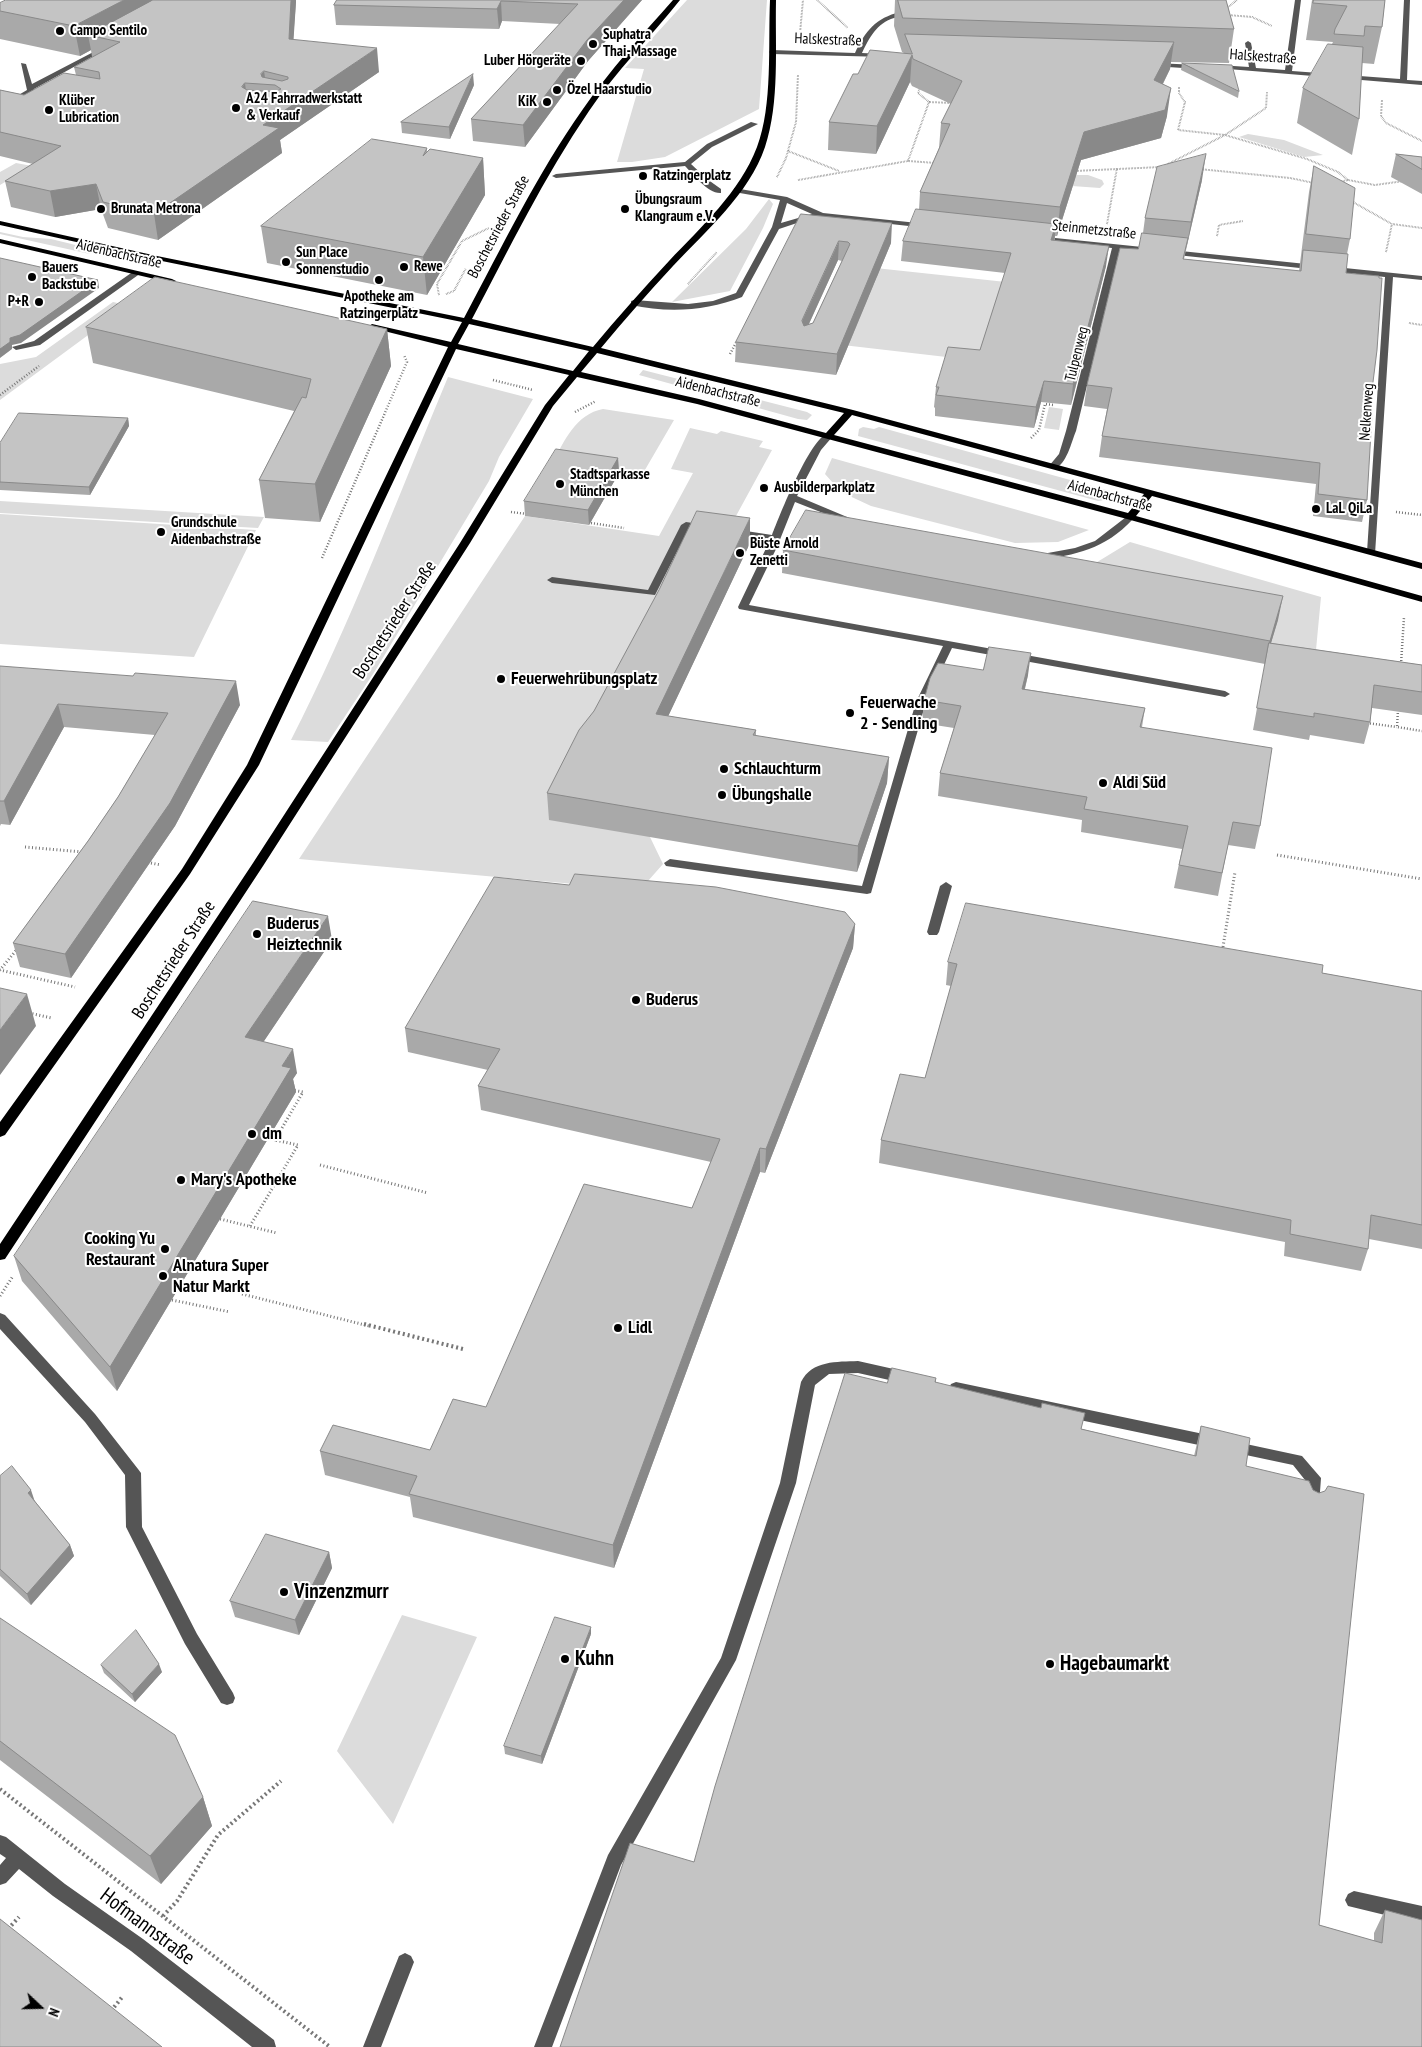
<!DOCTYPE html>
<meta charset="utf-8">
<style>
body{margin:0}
#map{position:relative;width:1422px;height:2047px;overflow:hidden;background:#fff;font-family:"PT Sans Narrow",sans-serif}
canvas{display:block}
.north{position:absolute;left:15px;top:1982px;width:50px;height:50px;-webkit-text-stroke:4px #fff;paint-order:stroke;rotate:111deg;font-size:14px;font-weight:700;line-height:20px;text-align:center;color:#000}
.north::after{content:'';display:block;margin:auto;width:18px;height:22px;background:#000;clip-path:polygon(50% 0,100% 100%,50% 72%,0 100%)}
</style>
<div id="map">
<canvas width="1422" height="2047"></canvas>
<div class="north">N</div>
</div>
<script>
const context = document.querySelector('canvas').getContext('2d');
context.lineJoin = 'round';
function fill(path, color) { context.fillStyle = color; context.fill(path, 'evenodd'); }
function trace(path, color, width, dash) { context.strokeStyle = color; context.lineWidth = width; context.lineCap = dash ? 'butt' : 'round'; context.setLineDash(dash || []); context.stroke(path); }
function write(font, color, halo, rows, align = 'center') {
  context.font = font + ' "PT Sans Narrow",sans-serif'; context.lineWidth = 4; context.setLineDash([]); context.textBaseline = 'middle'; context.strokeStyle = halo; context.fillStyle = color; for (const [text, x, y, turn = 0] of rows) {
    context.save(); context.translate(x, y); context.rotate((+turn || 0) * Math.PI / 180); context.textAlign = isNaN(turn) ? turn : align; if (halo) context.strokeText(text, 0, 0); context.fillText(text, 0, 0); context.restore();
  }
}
fill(new Path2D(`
 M687,0h80l-8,109 -94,48 -33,5h-15l27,-93 -19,-1z
 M1248,134l36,6 39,15 -19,2 -65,-20z
 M16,163l16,3 -32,19v-13z
 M1049,175h39l14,5 2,4 -4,4 -28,-2z
 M769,199l4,5 -10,24 -33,63 -58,11 74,-73z
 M0,232l23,5 28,2 45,11 -6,4 -90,-20z
 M866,267l140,15 -25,79 -147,-17 18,-8 25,-59z
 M113,302l32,7 -50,21 -95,70v-36l36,-7z
 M643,370l164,42 5,3 -5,5 -9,-1 -159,-44z
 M448,377l85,22 -34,58 -10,24 -114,190 -47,71 -37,-2c60,-117 106,-241 157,-363z
 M1049,407l14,2 -4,21 -15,-2z
 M603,409l71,11 -32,55 -90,-11c12,-23 24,-50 51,-55z
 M863,427l11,2 5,-2 231,64 -4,9 -8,1 -240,-65 1,-7z
 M690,428l27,6 4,-3 42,10 -4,6 13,3 -42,77 -50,47 -30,263 13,27 -23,26 -341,-31 226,-343 134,20 34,-63 -22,-4z
 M832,458l257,72 -31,12 -43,1 -144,-37 -30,-14 -16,-18z
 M0,501l264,16 -6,11 -258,-15z
 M0,514l256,16 -62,127 -194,-13z
 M1130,542l191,55 -7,74 -49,-7 13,-44 -212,-39z
 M402,1615l75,22 -84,187 -56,-73z`), '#dcdcdc');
trace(new Path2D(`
 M817,0l31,28
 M1227,8l10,-8
 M1228,15l24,2 20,9
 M800,33l3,-33
 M1179,87v6l6,9 -7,28 47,5 82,24 31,13 10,8 -9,2
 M1382,100l-1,16 5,7 36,18
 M929,102l22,1
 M788,151l51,20
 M908,161l28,2
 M1166,165l59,-30 41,-27 1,-16
 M1199,169l91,9 24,5
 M1074,171l87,-4
 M777,177l9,-19 10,-36 2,-48
 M798,180l110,-19 21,-59 -11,-9 2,-5
 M1348,180l27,5 29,-4
 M1351,201l41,23 30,4
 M1107,224l10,-56
 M1217,236l2,-11 24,-4
 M1386,252l6,-28
 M688,284l29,-32
 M446,294l8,-3 12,-23
 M439,295l-2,-11 25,-43 27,-13
 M1409,323l13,2`), '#777', 2, [0.5, 1]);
trace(new Path2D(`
 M730,354l7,-13
 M493,380l40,10
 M0,395l39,-29
 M575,412l21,-11
 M1031,438l8,-8 6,-26 9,1
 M511,512l16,2
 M1396,512l26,3
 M591,523l33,5
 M322,558l85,-196 -3,-7
 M1401,664l3,-47
 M1398,710l-1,17 25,4
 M1367,723l30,4`), '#777', 2.5, [1, 2]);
trace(new Path2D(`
 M25,847l58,5
 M1277,855l145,24
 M151,863l10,2
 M1223,947l12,-75
 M18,948l-18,22 75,17
 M29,1013l23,5
 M268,1139l7,1 28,-48 -11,-2
 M320,1165l108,28
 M220,1219l57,14
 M250,1226l48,-81 -23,-5
 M242,1294l127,32
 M0,1296l13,-20
 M172,1300l58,12`), '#777', 3, [1, 2.5]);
trace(new Path2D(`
 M364,1324l99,25
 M0,1789l330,258
 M163,1916l14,-15 41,-66 63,-54
 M8,1929l11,-12
 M111,2011l12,-15`), '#777', 4, [2, 3]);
fill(new Path2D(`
 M1295,0h6l-9,71 108,8 4,-79h6l-3,80 15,1v4l-206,-17v-2l2,-1 31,2 -4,-24 3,-2 3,2 5,25 29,2z
 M900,12h10l3,2c-5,3 -13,2 -19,4 -17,5 -25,20 -32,35l21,1 3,2 -1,1 -113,-3 -3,-2 3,-2 83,3c10,-22 21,-35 45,-41z
 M103,47l5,1 -74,41v4l-34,18v-5l27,-16 -6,-27 5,1 6,20z
 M1155,63l43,2 3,2 -3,2 -45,-3v-2z
 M751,122l7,2 -46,23 -21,17 16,15 14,10v4c-13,1 -27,-18 -36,-27l-129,12 -4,-2 4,-2 129,-12 22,-18z
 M734,188l53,9 36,16 104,11 4,2 -4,2 -109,-12 -39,13 -37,68c-35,14 -74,16 -111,8v-4l3,-1 54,4 25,-3 23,-8 36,-66 8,-27 -46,-8zM787,203l25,11 -31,9z
 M1036,236l386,40v4l-29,-3 -18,277 -3,1 -5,-3 18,-275 -265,-28 -44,182c-5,12 -9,33 -22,38l-5,-3 10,-12 7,-23 46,-183 -73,-8 -4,-2z
 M134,271l7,2 -101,72 -24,5 -4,-3 22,-6z
 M828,433l5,3 -12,14 -24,46 62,26 -5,3 -3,-1 -56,-22 -18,45 -28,58 476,86 5,3 -5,3 -273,-49 -26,54 -55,191 -4,1 -201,-28 -2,-3 6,-4 192,27 54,-184 27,-56 -204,-37 -1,-2 32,-67 -37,-5 -5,-3 5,-3 39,6c8,-20 37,-95 56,-102z
 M1130,514l3,1v4c-29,31 -56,35 -96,42l-5,-3 5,-3 38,-7 20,-7z
 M686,522l20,3 5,3 -5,3 -17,-3 -34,67 -103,-12 -5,-3 5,-3 96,13 33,-65z
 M946,882l6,4 -13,46 -2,3h-8l-2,-3 13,-46z
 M0,1313l5,2 90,99 43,55 3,4 1,54 55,107 36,59 2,5 -2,5 -6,2 -6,-2 -36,-59 -59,-117 -1,-52 -40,-53 -85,-93z
 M858,1361l49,11 5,2 2,4 -2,4 -5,2 -49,-11 -29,1 -14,11 -19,98 -60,177 -115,205 -69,182h-18l74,-192 113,-197 59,-175 21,-101c11,-22 36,-20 57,-21z
 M956,1382l257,54 5,2 2,4 -2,4 -5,2 -257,-54 -5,-2 -2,-4 2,-4z
 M1232,1441l70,15 19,22 -2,28 -3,5 -5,1 -5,-1 -3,-5 2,-26 -12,-15 -66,-14 -2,-4 2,-4z
 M0,1835l6,2 59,47 78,55 131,101 2,7h-24l-121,-96 -78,-55 -34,-27 -13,14 -6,2v-20l6,-7 -6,-4z
 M1354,1891l68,15v18l-74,-18 -3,-6 3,-6z
 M405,1953l6,3 3,6 -33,85h-18l36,-91z`), '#555');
fill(new Path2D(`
 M673,0h7c-30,38 -64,71 -91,111 -45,66 -80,138 -117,208l121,28c25,-30 50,-58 76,-86 32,-34 71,-69 88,-114 16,-42 11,-102 13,-147h6c-1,47 4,102 -11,147 -16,47 -59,84 -92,119 -25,27 -49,54 -72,82l252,62 569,153v6l-270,-73 -16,20 286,80v6l-295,-83 -430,-115 -120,-27 -24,29 -83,137 -207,323 -258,393 -5,1v-16l253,-381 207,-320 85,-138 24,-30 -113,-26 -197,416 -69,109 -185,261 -5,2v-15l182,-253 65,-104 201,-418 -80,-20 4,-3 79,18 11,-20 -305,-62 -157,-35v-4l157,35 307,62c38,-71 73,-144 119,-209 27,-39 59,-74 90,-109zM469,324l120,27 -16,20 -115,-27zM597,353l247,60 -18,20 -127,-34 -118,-27zM852,415l292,79 -16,19 -294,-78z
 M0,239l172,40 4,2 -4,2 -172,-40z`), '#000');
fill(new Path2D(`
 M337,0h305l-54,61 -63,86 -52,-6 -2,-22 89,-95 -58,-3 -3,8 -163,-4 -2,-20z
 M895,0h331l8,29 -5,34 -58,-1 -1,7 -7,15 4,32 -6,22 -80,22 -24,76h-2v5l51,25 -35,139 -30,-3 -7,26 -99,-12v-8l-1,-1 2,-20 44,-37 25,-77 -104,-12 2,-20 16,-31 1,-18 19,-44 2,-25 10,-19 -39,-18 -2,-4 -34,72 -48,-4 1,-28 75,-69 -2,-1 -8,-26z
 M1312,0h73l-3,27 -8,37 -12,-1 -3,56 -7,36 -55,-32 6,-35 29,-44 1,-2 -27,-2z
 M296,2l-3,38 86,32 -99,68 2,13 -124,87 -50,-12 -7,-19 -46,8 -44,-10 -6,-26 28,-17 -33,-8v-66l24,5 52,-20 -2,-8 18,-10 -1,-7 -11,6 -80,-17v-36z
 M1182,63l57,28 -1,7 -57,-28z
 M474,85l-24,54 -48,-6 -1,-11z
 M427,148v4l56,6 2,37 -58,100 -160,-32 -6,-37z
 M1396,154l26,3v37l-31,-17z
 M1314,166l36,73 -3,15 -1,19 23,141 -2,86 -5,22 -49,-6 3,-32 -217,-27 3,-21 5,-27 -23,-3 3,-21 51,-136 5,-16 2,-15 57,-38 -18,79 115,12 10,-79z
 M801,214l90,29 -55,132 -101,-13 1,-20zM838,260l4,1 -29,62 -4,1z
 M86,327l301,2 4,37 -71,156 -55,-4 -6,-38 35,-69 -201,-48z
 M128,418l1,8 -39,69 -90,-5v-47z
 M618,458l1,15 -30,52 -64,-9 -1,-15z
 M750,543l-82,173 88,14v6l133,21 -2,26 -30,89 -308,-52 -2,-27z
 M783,550l495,70 -7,23 151,22v50l-50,-7 -2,14 -6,22 -54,-9 -1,5 -56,-10 12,-66 -483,-91z
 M0,666l240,39 -65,121 -104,152 -51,-11 -7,-24 75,-102 30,-44 37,-62 -91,-8 -54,98 -9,-1 -1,2z
 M983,670l45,5 -3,14 120,19 -3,19 118,99 -5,23 -27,-4 -10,51 -44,-8 8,-39 -101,-17 1,-12 -144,-24 2,-23 14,-45 -32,-5 2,-23z
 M855,924l-2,24 -88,225 -5,-1 -146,396 -201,-51 -3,-20 -85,-22 -5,-24 110,-1 56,-43 206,-199 19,-46 -230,-52 -3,-24 10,-16 -80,-18 -3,-24z
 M332,940l-69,102 34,31 -4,6 3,13 -179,299 -95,-110 -8,-25z
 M948,962l374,11 100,18v258l-53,-10 -1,10 -7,22 -77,-15 1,-14 -406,-79 2,-23 44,-62 26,-92 -5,-1z
 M936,1378v5l146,46 112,27 7,-30 45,40 73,459 55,16v-8l11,-23 37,137 -728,-185 193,-479z
 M0,1476l34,24 36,45 4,11 -43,49 -31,-29z
 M329,1552l3,16 -33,67 -64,-18 -5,-16z
 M0,1618l203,179 9,29 -51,58 -161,-124z
 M591,1634l-49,130 -37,-10 -1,-8z
 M101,1665l61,7 -27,30 -31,-29z`), '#a9a9a9');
fill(new Path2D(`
 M124,0h57l-93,35 3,15 -11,6 -6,-30z
 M291,0h5v2l-4,61 -3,-24z
 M624,0h18l-54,61 -63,86 -2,-22 64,-85z
 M501,1l1,20 -3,8 -2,-20z
 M1174,42l-4,27 -19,38 3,-27z
 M377,48l2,24 -99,68 2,13 -124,87 -4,-26 109,-89z
 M912,55l-2,27 -34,72 1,-28z
 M264,71l2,13 -5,-10z
 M473,74l1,11 -24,54 -1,-12z
 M245,83l3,24 -6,-20z
 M1171,88l-4,28 -6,22 -80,22 -24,76 3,-29 24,-75z
 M1206,154l-4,26 -16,69 5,-27z
 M483,158l2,37 -58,100 -4,-38z
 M96,184l5,25 -46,8 -5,-26z
 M892,223l-1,20 -55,132 1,-21z
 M1056,224l-2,20 -3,-4z
 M839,241l-1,19 -37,81 1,-20z
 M1109,246l-3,20 -35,139 2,-21z
 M98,280l1,8 -78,55 -9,2v4l-12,9v-9l10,-11z
 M387,329l4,37 -71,156 -5,-38z
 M1044,381l-3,21 -7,26 2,-21z
 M128,418l1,8 -39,69 -1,-8z
 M618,458l1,15 -30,52 -1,-15z
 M750,518v25l-93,197 -1,-26z
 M1283,596l-5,24 -12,40 3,-17z
 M1031,653l-3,22 -9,36 3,-22z
 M236,681l4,24 -65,121 -104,152 -6,-24z
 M58,704l6,23 -54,98 -6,-24z
 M889,757l-2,26 -30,89 1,-26z
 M328,916l4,24 -82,122 -5,-25z
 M855,924l-2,24 -88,225 1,-24z
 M27,994l9,32 -36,49v-45z
 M293,1049l4,24 -4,6 3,13 -179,299 -7,-24 172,-301z
 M760,1148v24l-146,396 -1,-23z
 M31,1490l4,12 -7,-9z
 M70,1545l4,11 -43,49 -4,-11z
 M329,1552l3,16 -33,67 -4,-15z
 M591,1627v7l-49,130 -1,-8z
 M159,1664l3,8 -27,30 -3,-8z
 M203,1797l9,29 -51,58 -11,-28z`), '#898989');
const building = new Path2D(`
 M6,0h118l-50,26 -74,-15v-8z
 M153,0h138l-2,39 88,9 -114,77 16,3 -125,86 -51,-12 -7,-18 -46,7 -45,-10 56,-35 -61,-14v-42l24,5 40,-22 36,6 -1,-7 -25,-5 46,-25 -32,-7zM264,71l24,6v2l-6,2 -20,-4 -1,-3zM245,83l30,2 6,4 -6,3 -28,-2 -5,-3z
 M337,0h287l-37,40 -64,85 -52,-6 107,-115 -77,-3 -4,8 -163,-4z
 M898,0h328l8,29 -331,-11z
 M1314,0h71l-3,27 -17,-1 -1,10 -30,-2 1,-5 12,-23 -34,-3z
 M905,34l269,8 -20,38 17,8 -6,22 -81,22 -24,75 -140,-15 30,-68 -9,-1 21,-42 -49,-22 -1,-4 -35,71 -48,-4 24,-48h5l12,-24 42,4z
 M1328,44l35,3 -4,72 -56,-31z
 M1182,63l50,2 7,26z
 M473,74l-24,53 -48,-5z
 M372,139l55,9 -4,8 7,-7 53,9 -60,99 -162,-31z
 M1206,154l-15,68 -46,-4 12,-51z
 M1396,154l26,3v12z
 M1314,166l41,22 -5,51 -44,-5z
 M916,209l140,15 -5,16 58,6 -36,138 -29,-3 -8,26 -100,-12 3,-8h-3l12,-40 32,3 31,-97 -108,-12z
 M801,214l91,9 -55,131 -101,-12zM839,241l9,1 2,2 -37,79 -9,3 -2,-5z
 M1142,233l46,5 -5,21 118,12 2,-21 45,4 -2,19 33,3v2h3l-5,72 -8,64h3l-5,86 -49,-6 2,-31 -218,-27 10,-48 -25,-3 33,-137 18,1z
 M0,258l98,22 -78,55 -10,3v4l-10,7z
 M155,277l232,52 -72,155 -56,-4 43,-83 4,1 5,-19 -225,-52z
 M19,413l109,5 -39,69 -89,-5v-39z
 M556,449l62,9 -30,52 -64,-9z
 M806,510l477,86 -13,45 -487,-91z
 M697,511l53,7 -94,196 100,16 -3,5 136,22 -31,89 -311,-53 32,-63 15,-19 65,-121z
 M1269,643l153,22v27l-48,-7 -4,37 -56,-9v4l-57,-9z
 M989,647l42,6 -9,36 123,19 -5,19 132,21 -12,78 -27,-4 -11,51 -43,-8 9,-39 -104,-17 3,-12 -147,-24 21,-67 -37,-6 6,-22 8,-15 45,7z
 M0,666l133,10 2,-3 101,8 -66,122 -105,151 -52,-11 75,-102 30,-44 50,-84 -110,-9 -54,97h-4z
 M575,874l141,13 129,25 10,12 -89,225 -6,-1 -147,397 -204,-51 8,-18 -97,-25 13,-26 97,25 23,-51 33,8 98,-223 108,24 28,-69 -242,-53 22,-37 -95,-21 89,-151 75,8z
 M253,901l75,15 -83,121 48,12 -11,17 9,2 -181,299 -96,-111z
 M966,903l357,62 -1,8 100,18v234l-51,-10 -3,34 -78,-15 1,-14 -410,-80 19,-66 25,4 32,-114 -9,-2z
 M0,988l27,6 -27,36z
 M892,1368l44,10 -1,4 106,26 1,-5 43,10 -4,16 115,27 5,-30 49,12 -4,28 63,15 4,9 6,3 6,-2 3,-5 36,8 -45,431 63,18 3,-33 37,10v127h-862l70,-204 64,19 21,-76 130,-413 42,10z
 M12,1466l19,24 -3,3 42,52 -43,49 -27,-25v-93z
 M266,1534l63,18 -34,68 -65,-19z
 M555,1617l36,10 -50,129 -37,-10z
 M0,1618l175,117 28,62 -53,59 -150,-115z
 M136,1630l23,34 -27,30 -31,-29z
 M0,1919l162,128h-162z`);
fill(building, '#c4c4c4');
trace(building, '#898989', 1);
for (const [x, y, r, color] of [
 [60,31,5,"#000"],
 [593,44,5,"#000"],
 [581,61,5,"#000"],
 [557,90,5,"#000"],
 [547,102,5,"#000"],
 [236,108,5,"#000"],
 [49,110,5,"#000"],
 [643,176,5,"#000"],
 [101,209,5,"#000"],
 [625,209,5,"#000"],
 [286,262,5,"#000"],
 [404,267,5,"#000"],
 [32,277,5,"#000"],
 [379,280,5,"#000"],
 [39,302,5,"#000"],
 [560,484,5,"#000"],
 [764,488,5,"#000"],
 [1316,509,5,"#000"],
 [161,532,5,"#000"],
 [740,553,5,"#000"],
 [501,679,5,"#000"],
 [850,713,5,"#000"],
 [724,769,5,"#000"],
 [1103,783,5,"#000"],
 [722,795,5,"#000"],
 [257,934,5,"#000"],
 [636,1000,5,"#000"],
 [252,1134,5,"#000"],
 [181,1180,5,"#000"],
 [165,1249,5,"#000"],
 [163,1276,5,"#000"],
 [618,1328,5,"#000"],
 [284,1592,5,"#000"],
 [565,1659,5,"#000"],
 [1050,1664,5,"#000"]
]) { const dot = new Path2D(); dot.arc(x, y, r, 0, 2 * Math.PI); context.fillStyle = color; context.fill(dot); trace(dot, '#fff', 2); }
write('bold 15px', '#000', '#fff', [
 ["Campo Sentilo",70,31],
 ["Suphatra",603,35],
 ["Thai-Massage",603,52],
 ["Luber Hörgeräte",571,61,"right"],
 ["Özel Haarstudio",567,90],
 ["A24 Fahrradwerkstatt",246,99],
 ["& Verkauf",246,116],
 ["Klüber",59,101],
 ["Lubrication",59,118],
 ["KiK",537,102,"right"],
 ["Ratzingerplatz",653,176],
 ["Übungsraum",635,200],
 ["Klangraum e.V.",635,217],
 ["Brunata Metrona",111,209],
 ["Sun Place",296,253],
 ["Sonnenstudio",296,270],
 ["Rewe",414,267],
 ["Bauers",42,268],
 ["Backstube",42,285],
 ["Apotheke am",379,297,"center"],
 ["Ratzingerplatz",379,314,"center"],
 ["P+R",29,302,"right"],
 ["Stadtsparkasse",570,475],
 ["München",570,492],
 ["Ausbilderparkplatz",774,488],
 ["LaL QiLa",1326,509],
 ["Grundschule",171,523],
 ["Aidenbachstraße",171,540],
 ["Büste Arnold",750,544],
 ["Zenetti",750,561]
], 'left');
write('15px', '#000', '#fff', [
 ["Halskestraße",828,40,2],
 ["Halskestraße",1263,57,4],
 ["Boschetsrieder Straße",499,227,-62],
 ["Steinmetzstraße",1094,230,6],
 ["Aidenbachstraße",119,254,13],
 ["Tulpenweg",1077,354,-76],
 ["Aidenbachstraße",718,392,14],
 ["Nelkenweg",1367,412,-86],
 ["Aidenbachstraße",1110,496,15]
]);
write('18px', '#000', '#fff', [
 ["Boschetsrieder Straße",395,620,-57],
 ["Boschetsrieder Straße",174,960,-57]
]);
write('bold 18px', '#000', '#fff', [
 ["Feuerwehrübungsplatz",511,679],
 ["Feuerwache",860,703],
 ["2 - Sendling",860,724],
 ["Schlauchturm",734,769],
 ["Aldi Süd",1113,783],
 ["Übungshalle",732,795],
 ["Buderus",267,924],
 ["Heiztechnik",267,945],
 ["Buderus",646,1000],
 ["dm",262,1134],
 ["Mary's Apotheke",191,1180],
 ["Cooking Yu",155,1239,"right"],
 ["Restaurant",155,1260,"right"],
 ["Alnatura Super",173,1266],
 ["Natur Markt",173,1287],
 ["Lidl",628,1328]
], 'left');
write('bold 21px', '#000', '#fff', [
 ["Vinzenzmurr",294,1592],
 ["Kuhn",575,1659],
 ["Hagebaumarkt",1060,1664]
], 'left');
write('21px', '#000', '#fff', [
 ["Hofmannstraße",147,1927,37]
]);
</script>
